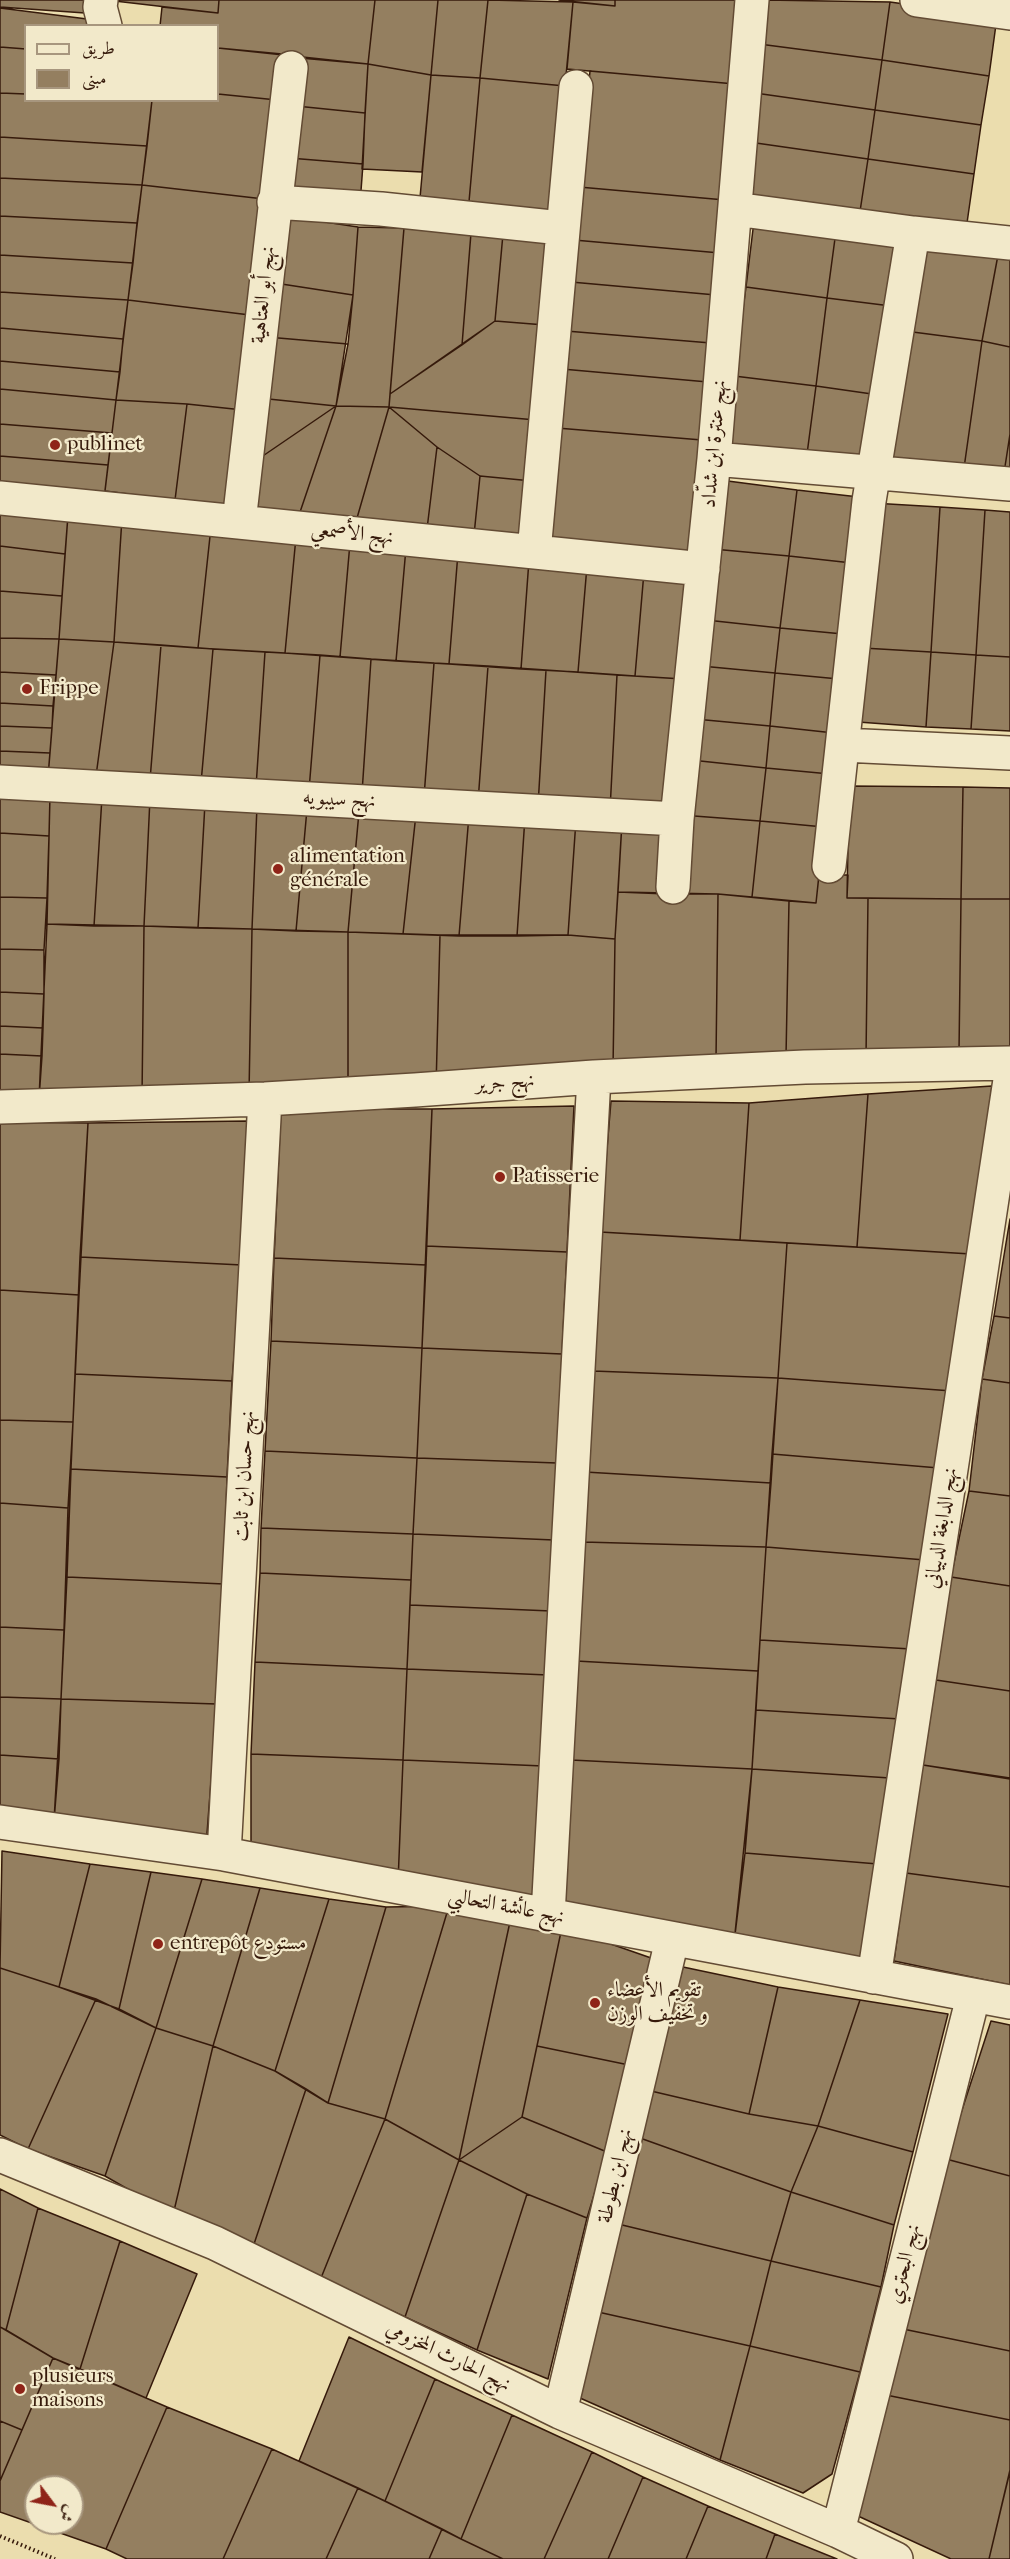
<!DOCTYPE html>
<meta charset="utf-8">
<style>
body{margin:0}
#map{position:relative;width:1010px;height:2559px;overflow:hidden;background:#ebddae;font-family:"IM FELL French Canon",Amiri,serif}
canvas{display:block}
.legend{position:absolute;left:24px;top:24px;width:195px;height:78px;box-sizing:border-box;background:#f2e9ca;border:2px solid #a7967e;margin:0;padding:8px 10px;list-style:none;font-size:18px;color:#361a0b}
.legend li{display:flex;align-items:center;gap:12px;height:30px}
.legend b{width:30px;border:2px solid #a7967e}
.north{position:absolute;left:24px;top:2475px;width:60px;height:60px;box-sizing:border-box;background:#f2e9ca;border:2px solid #a7967e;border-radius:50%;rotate:122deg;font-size:16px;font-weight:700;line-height:24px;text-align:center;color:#361a0b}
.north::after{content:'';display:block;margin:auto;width:21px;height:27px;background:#8f2418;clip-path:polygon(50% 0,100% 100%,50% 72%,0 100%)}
</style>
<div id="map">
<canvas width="1010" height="2559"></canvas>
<ul class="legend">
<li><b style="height:8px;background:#f2e9ca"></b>طريق</li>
<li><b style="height:16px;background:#947f60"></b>مبنى</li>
</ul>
<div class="north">ش</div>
</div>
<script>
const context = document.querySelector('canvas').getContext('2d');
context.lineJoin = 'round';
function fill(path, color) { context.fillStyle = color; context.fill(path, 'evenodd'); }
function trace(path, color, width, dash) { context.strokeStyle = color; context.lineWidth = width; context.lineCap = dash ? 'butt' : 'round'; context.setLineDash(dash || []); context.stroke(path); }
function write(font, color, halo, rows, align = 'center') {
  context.font = font + ' "IM FELL French Canon",Amiri,serif'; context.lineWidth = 4.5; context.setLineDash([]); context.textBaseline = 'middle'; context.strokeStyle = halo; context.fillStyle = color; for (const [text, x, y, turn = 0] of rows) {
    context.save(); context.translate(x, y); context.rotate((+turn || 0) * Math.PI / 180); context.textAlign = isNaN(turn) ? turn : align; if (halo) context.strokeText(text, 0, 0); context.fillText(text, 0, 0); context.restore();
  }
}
const building = new Path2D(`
 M0,0h87l-2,13 -85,-6z
 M106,0h113l-1,13z
 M219,0h156l-7,64 -150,-16v-22h-58l2,-19 56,6z
 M375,0h63l-7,75 -63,-11z
 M438,0h50l-8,78 -49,-3z
 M488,0l85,2 -8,84 -85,-8z
 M559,0h56v6z
 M615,0h126l-6,84 -168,-15 6,-67 42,4z
 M764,0l126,2 -8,58 -123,-16z
 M890,2l107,15 -8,59 -107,-16z
 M0,8l95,12v6h-69v23l-26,-2z
 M759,44l123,16 -7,50 -120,-17z
 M0,47l26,2v45l-26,-1z
 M218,48l64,6 -5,46 -59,-6z
 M300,58l68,6 -3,49 -69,-7z
 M882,60l107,16 -8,49 -106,-15z
 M368,64l63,11 -9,97 -60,-3z
 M590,71l145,13 -10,116 -146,-13z
 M431,75l49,3 -12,135 -49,-4z
 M480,78l85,8 -12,135 -85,-8z
 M0,93l26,1v6h126l-5,46 -147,-9z
 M755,93l120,17 -7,49 -119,-17z
 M218,94l59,6 -13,99 -122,-14 10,-85h66z
 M296,106l69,7 -2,51 -74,-6z
 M875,110l106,15 -7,49 -106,-15z
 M0,137l147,9 -5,39 -142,-7z
 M749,142l119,17 -9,59 -120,-17z
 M289,158l74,6 -3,40 -75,-7z
 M868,159l106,15 -8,56 -107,-12z
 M0,178l142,7 -5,38 -137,-7z
 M142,185l122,14 -14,116 -122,-15z
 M579,187l146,13 -5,53 -146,-13z
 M0,216l137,7 -4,40 -133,-8z
 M285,216l73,11 -5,68 -78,-12z
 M754,221l82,10 -9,67 -81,-11z
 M358,227l46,1 -15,179 -53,-1 17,-111z
 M404,228l67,5 -9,112 -72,49z
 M836,231l63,8 -8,67 -64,-8z
 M471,233l32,1 -8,87 -33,24z
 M503,234l49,5 -7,86 -50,-4z
 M574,240l146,13 -4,42 -145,-13z
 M916,244l82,11 -16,86 -77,-10z
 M0,255l133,8 -5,37 -128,-8z
 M998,255l12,1v91l-28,-6z
 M571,282l145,13 -5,48 -145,-12z
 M275,283l78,12 -5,49 -81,-7z
 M746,287l81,11 -11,88 -82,-10z
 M0,292l128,8 -5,39 -123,-11z
 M827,298l64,8 -12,89 -63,-9z
 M128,300l122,15 -7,95 -56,-6 -71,-4z
 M495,321l50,4 -9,95 -147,-13 1,-13z
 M0,328l123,11 -3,33 -120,-11z
 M566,331l145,12 -3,39 -146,-13z
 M905,331l77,10 -18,127 -77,-11z
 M267,337l81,7 -12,62 -77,-8z
 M982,341l28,6v87l-6,39 -40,-5z
 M0,361l120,11 -4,28 -116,-11z
 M562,369l146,13 -6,58 -145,-12z
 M734,376l82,10 -9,68 -82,-10z
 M816,386l63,9 -9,68 -63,-9z
 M0,389l116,11 -4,33 -112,-9z
 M259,398l77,8 -82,56z
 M116,400l71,4 -12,96 -70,-9z
 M187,404l56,6 -9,97 -59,-7z
 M336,406l-38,112 -48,-3 4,-53z
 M336,406l53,1 -34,118 -57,-7z
 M389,407l48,40 -10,82 -72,-4z
 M389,407l147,13 -4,61 -52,-5 -43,-29z
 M0,424l112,9 -4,32 -108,-9z
 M557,428l145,12 -10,116 -145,-12z
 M1010,434v40l-6,-1z
 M437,447l43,29 -6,59 -47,-6z
 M0,456l108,9 -4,34 -104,-9z
 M480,476l52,5 -7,59 -51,-5z
 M720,480l77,10 -8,66 -76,-7z
 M797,490l62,7 -7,66 -63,-7z
 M0,503l68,12 -3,39 -65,-8z
 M872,503l68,4 -9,145 -68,-4z
 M940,507l45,3 -9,145 -45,-3z
 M985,510l25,2v145l-34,-2z
 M68,515l54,3 -8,124 -55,-3z
 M122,518l89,9 -13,121 -84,-6z
 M211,527l85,10 -11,116 -87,-5z
 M296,537l54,6 -10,114 -55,-4z
 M350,543l56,5 -10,113 -56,-4z
 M0,546l65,8 -3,42 -62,-5z
 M406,548l52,5 -9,111 -53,-3z
 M713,549l76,7 -9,72 -74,-8z
 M458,553l71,7 -8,109 -72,-5z
 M789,556l63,7 -9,71 -63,-6z
 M529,560l58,6 -9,106 -57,-3z
 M587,566l57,6 -9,104 -57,-4z
 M644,572l52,5 -13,102 -48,-3z
 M0,591l62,5 -3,43 -59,-1z
 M706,620l74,8 -5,45 -74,-7z
 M780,628l63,6 -4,45 -64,-6z
 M0,638l59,1 -3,36 -56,-3z
 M59,639l55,3 -18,134 -48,1z
 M114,642l47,3 -11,135 -54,-4z
 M161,645l52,4 -12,134 -51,-3z
 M863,648l68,4 -5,75 -68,-5z
 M213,649l52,3 -9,135 -55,-4z
 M265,652l55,3 -11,135 -53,-3z
 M931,652l45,3 -5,74 -45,-2z
 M320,655l51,4 -9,134 -53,-3z
 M976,655l34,2v74l-39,-2z
 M371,659l63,4 -10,134 -62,-4z
 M434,663l54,3 -10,136 -54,-5z
 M488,666l58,4 -8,136 -60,-4z
 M701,666l74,7 -5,53 -75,-7z
 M546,670l71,5 -7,135 -72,-4z
 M0,672l56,3 -3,31 -53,-3z
 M775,673l64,6 -5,54 -64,-7z
 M617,675l66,4 -7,134 -66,-3z
 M0,703l53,3 -1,22 -52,-2z
 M695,719l75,7 -4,42 -75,-8z
 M0,726l52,2 -2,25 -50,-2z
 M770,726l64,7 -4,41 -64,-6z
 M0,751l50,2 -2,24 -48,-1z
 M691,760l75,8 -6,53 -79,-6z
 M766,768l64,6 -6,53 -64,-6z
 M849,786l114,1 -2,112 -114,-1z
 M963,787l47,1v111h-49z
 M0,790l50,5 -1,41 -49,-3z
 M50,795l52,2 -8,129 -47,-2z
 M102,797l48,1 -6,128h-50z
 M150,798l55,5 -7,125 -54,-2z
 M205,803l52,3 -5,123 -54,-1z
 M257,806l50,3 -11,122 -44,-2z
 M307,809l52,3 -11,120 -52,-1z
 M359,812l57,2 -13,120 -55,-2z
 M416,814l53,1 -10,121 -56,-2z
 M469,815l56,2 -8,119h-58z
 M681,815l79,6 -8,76 -34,-3h-44z
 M525,817l51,3 -8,115 -51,1z
 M576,820l46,2 -7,117 -47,-4z
 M760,821l64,6 -8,76 -64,-6z
 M622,822l51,4 -6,68 -49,-2z
 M0,833l49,3 -2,62 -47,-1z
 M819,875h29l-1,23h21l-2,159 -80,-1 3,-155 27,2z
 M618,892l100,2 -2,165 -103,9 2,-129z
 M718,894l71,7 -3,155 -70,3z
 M0,897l47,1 -3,52 -44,-1z
 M868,898l93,1 -2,152 -93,6z
 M961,899h49v152h-51z
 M47,924l97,2 -2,171 -103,2z
 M144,926l108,3 -3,164 -107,4z
 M252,929l96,3v157l-99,4z
 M348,932l92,3 -4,152 -88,2z
 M440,935h128l47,4 -2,129 -177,19z
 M0,949l44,1v44l-44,-2z
 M0,992l44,2 -1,34 -43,-2z
 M0,1026l43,2 -1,28 -42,-2z
 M0,1054l42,2 -3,43h-39z
 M992,1086l-21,168 -114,-7 11,-153z
 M868,1094l-11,153 -117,-7 9,-137z
 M611,1101l138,2 -9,137 -140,-8z
 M574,1106l-7,146 -141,-6 6,-137z
 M281,1109h151l-6,156 -152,-7z
 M249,1121l-7,144 -162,-8 8,-134z
 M0,1122l88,1 -9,172 -79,-5z
 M1010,1219v99l-16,-2z
 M600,1232l187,11 -9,135 -185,-7z
 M787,1243l184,11 -19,137 -174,-13z
 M426,1246l141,6 -5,102 -140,-6z
 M80,1257l162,8 -10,116 -157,-7z
 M274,1258l152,7 -4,83 -151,-7z
 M0,1290l79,5 -6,127 -73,-2z
 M994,1316l16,2v65l-28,-4z
 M271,1341l151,7 -5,110 -152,-7z
 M422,1348l140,6 -5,109 -140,-5z
 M593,1371l185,7 -7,105 -186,-11z
 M75,1374l157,7 -5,96 -156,-8z
 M778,1378l174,13 -13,77 -167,-14z
 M982,1379l28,4v113l-41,-5z
 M0,1420l73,2 -5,86 -68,-5z
 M265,1451l152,7 -4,76 -152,-6z
 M772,1454l167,14 -14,92 -159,-13z
 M417,1458l140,5 -3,77 -141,-6z
 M71,1469l156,8 -3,107 -157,-7z
 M585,1472l186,11 -5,64 -183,-5z
 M969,1491l41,5v90l-59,-9z
 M0,1503l68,5 -4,122 -64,-3z
 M261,1528l152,6 -2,46 -151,-7z
 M413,1534l141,6 -3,71 -141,-6z
 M583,1542l183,5 -8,124 -182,-10z
 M766,1547l159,13 -14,89 -151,-9z
 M260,1573l151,7 -4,89 -152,-7z
 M67,1577l157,7 -7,120 -156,-5z
 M951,1577l59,9v105l-74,-11z
 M410,1605l141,6 -3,64 -141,-6z
 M0,1627l64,3 -3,69 -61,-2z
 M760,1640l151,9 -11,70 -144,-9z
 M576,1661l182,10 -6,98 -181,-9z
 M255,1662l152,7 -4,91 -152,-6z
 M407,1669l141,6 -5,91 -140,-6z
 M936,1680l74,11v87l-87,-13z
 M0,1697l61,2 -2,60 -59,-4z
 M61,1699l156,5 -11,142 -152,-25z
 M756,1710l144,9 -10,59 -138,-9z
 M251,1754l152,6 -5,122 -147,-26z
 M0,1755l59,4 -5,62 -54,-6z
 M403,1760l140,6 -7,143 -138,-27z
 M571,1760l181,9 -18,174 -174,-33z
 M923,1765l87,14v108l-104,-14z
 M752,1769l138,9 -12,86 -133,-11z
 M2,1851l88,13 -31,123 -59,-19z
 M745,1853l133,11 -16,100 -128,-21z
 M90,1864l61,8 -32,137 -60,-22z
 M151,1872l51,7 -46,149 -37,-19z
 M906,1873l104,14v98l-116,-24z
 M202,1879l58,9 -47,158 -57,-18z
 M260,1888l69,11 -54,172 -62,-25z
 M329,1899l57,8 -58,196 -53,-32z
 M449,1906l62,11 -52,243 -74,-41z
 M449,1906l-64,213 -57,-16 58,-196z
 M511,1917l51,10 -40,190 -63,43z
 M562,1927l92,32 -25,106 -92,-19z
 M683,1967l95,20 -29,127 -98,-23z
 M0,1968l96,31 -68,150 -28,-14z
 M778,1987l82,13 -42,126 -69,-12z
 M96,1999l60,29 -51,148 -77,-27z
 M860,2000l88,14 -35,138 -95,-26z
 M991,2021l19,4v151l-64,-17z
 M156,2028l57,18 -40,169 -68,-39z
 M213,2046l62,25 31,18 -54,161 -79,-35z
 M537,2046l92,19 -22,87 -85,-35z
 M306,2089l22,14 57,16 -64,159 -69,-28z
 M651,2091l98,23 69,12 -27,66 -165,-59z
 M522,2117l85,35 -20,66 -60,-24 -68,-34z
 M385,2119l74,41 -54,157 -84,-39z
 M818,2126l95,26 -19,73 -103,-33z
 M626,2133l165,59 -20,69 -153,-37z
 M946,2159l64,17v175l-107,-22z
 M459,2160l68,34 -50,156 -72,-33z
 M0,2189l38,19 -32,122 -6,-3z
 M791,2192l103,33 -13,62 -110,-26z
 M527,2194l60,24 -39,161 -71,-29z
 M38,2208l82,33 -40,128 -27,-11 -47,-28z
 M618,2224l153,37 -21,85 -152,-34z
 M120,2241l77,33 -51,124 -66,-29z
 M771,2261l110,26 -21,85 -110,-26z
 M598,2312l152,34 -30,114 -140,-62z
 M0,2327l53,31 -31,72 -22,-9z
 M903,2329l107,22v69l-124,-25z
 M349,2337l86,42 -50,122 -86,-40z
 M750,2346l110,26 -28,102 -29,19 -83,-33z
 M53,2358l114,49 -61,142 -106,-37v-31zM36,2487h36v36h-36z
 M435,2379l77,36 -51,124 -76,-38z
 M886,2395l124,25v50l-21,89h-38l-93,-43z
 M167,2407l105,42 -49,110h-96l-21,-10z
 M512,2415l80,37 -48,107h-41l-42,-20z
 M0,2421l22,9 -22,51z
 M272,2449l86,39 -32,71h-103z
 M592,2452l51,25 -35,82h-64z
 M1010,2471v88h-21z
 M643,2477l65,29 -22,53h-78z
 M358,2488l84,41 -13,30h-103z
 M708,2506l67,28 -9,25h-80z
 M442,2529l19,10 42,20h-74z
 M775,2534l62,25h-71z`);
fill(building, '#947f60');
trace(building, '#361a0b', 1.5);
const street = new Path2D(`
 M101,0l-1,7 5,19
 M917,0l93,13
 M274,202l107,7 180,19
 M735,209l178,24 97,10
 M714,459l296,25
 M0,498l703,71
 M239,522l52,-454
 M534,552l42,-465
 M843,745l167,8
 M0,782l677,37
 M829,866l40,-365 44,-268
 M673,887l4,-68 37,-360 38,-459
 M0,1107l265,-8 150,-9 179,-13 211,-10 205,-4
 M0,1822l224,32 786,148
 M224,1854l41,-755
 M548,1915l46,-838
 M874,1977l136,-897
 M0,2155l215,88 345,169 278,119 58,28
 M560,2412l112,-472
 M838,2531l135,-534`);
trace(street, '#634b34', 36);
trace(new Path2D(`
 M0,2536l55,23`), '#361a0b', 4, [1.5, 3]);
trace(street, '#f2e9ca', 33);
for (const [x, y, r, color] of [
 [55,445,6,"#8f2418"],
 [27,689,6,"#8f2418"],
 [278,869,6,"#8f2418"],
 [500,1177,6,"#8f2418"],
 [158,1944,6,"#8f2418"],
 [595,2003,6,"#8f2418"],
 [20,2389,6,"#8f2418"]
]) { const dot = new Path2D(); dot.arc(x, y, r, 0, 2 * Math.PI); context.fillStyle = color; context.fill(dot); trace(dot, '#f2e9ca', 2); }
write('21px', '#361a0b', '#f2e9ca', [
 ["نهج أبو العتاهية",264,295,-84],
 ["نهج عنترة ابن شدّاد",715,444,-85],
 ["نهج الأصمعي",352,534,6],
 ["نهج سيبويه",339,800,3],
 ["نهج جرير",505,1083,-4],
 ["نهج حسان ابن ثابت",245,1476,-87],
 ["نهج الدابغة الدبياني",942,1528,-81],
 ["نهج عائشة التحالبي",506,1907,11],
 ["نهج ابن بطوطة",616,2176,-77],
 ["نهج البحتري",905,2264,-76],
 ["نهج الحارث المخزومي",448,2357,26]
]);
write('21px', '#361a0b', '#f2e9ca', [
 ["publinet",67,445],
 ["Frippe",39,689],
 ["alimentation",290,857],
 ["générale",290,881],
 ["Patisserie",512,1177],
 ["entrepôt مستودع",170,1944],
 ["تقويم الأعضاء",607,1991],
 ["و تخفيف الوزن",607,2015],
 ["plusieurs",32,2377],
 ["maisons",32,2401]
], 'left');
</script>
